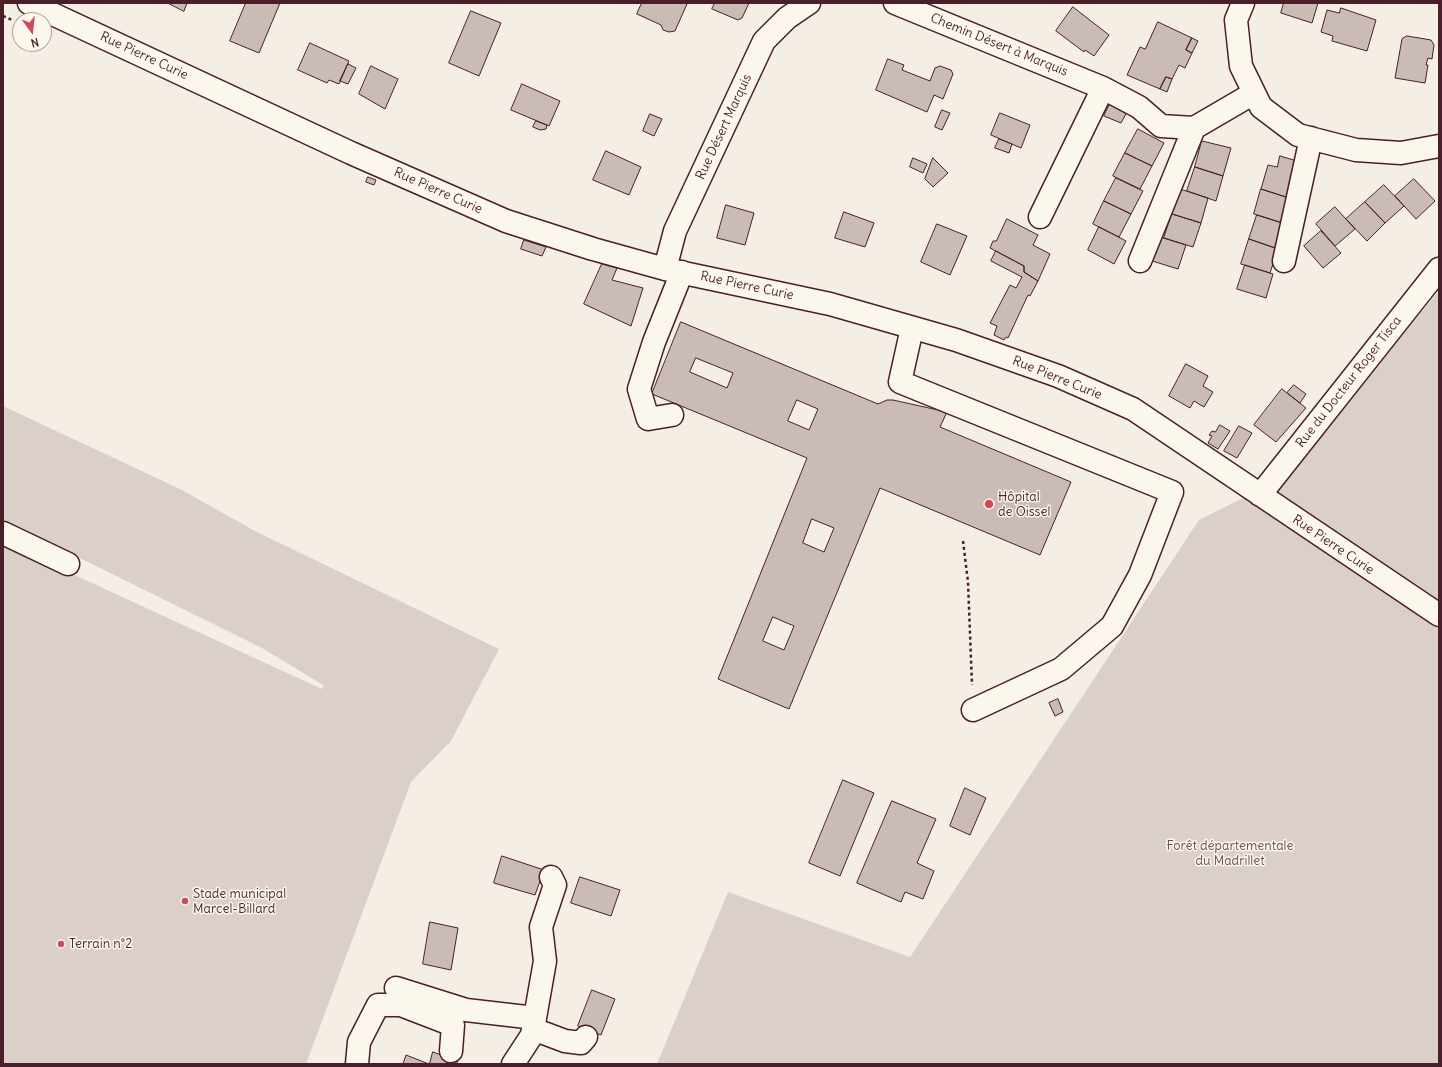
<!DOCTYPE html>
<meta charset="utf-8">
<style>
body{margin:0}
#map{position:relative;width:1442px;height:1067px;overflow:hidden;background:#f4eee4;font-family:Delius,sans-serif}
canvas{display:block}
.frame{position:absolute;inset:0;border:4px solid #4a1f2b;pointer-events:none}
.north{position:absolute;left:12px;top:12px;width:40px;height:40px;box-sizing:border-box;background:#fbf7ec;border:1px solid #b4a19f;border-radius:50%;rotate:165deg;font-size:11px;font-weight:700;line-height:16px;text-align:center;color:#4a1f2b}
.north::after{content:'';display:block;margin:auto;width:14px;height:18px;background:#d1495b;clip-path:polygon(50% 0,100% 100%,50% 72%,0 100%)}
</style>
<div id="map">
<canvas width="1442" height="1067"></canvas>
<div class="frame"></div>
<div class="north">N</div>
</div>
<script>
const context = document.querySelector('canvas').getContext('2d');
context.lineJoin = 'round';
function fill(path, color) { context.fillStyle = color; context.fill(path, 'evenodd'); }
function trace(path, color, width, dash) { context.strokeStyle = color; context.lineWidth = width; context.lineCap = dash ? 'butt' : 'round'; context.setLineDash(dash || []); context.stroke(path); }
function write(font, color, halo, rows, align = 'center') {
  context.font = font + ' Delius,sans-serif'; context.lineWidth = 3; context.setLineDash([]); context.textBaseline = 'middle'; context.strokeStyle = halo; context.fillStyle = color; for (const [text, x, y, turn = 0] of rows) {
    context.save(); context.translate(x, y); context.rotate((+turn || 0) * Math.PI / 180); context.textAlign = isNaN(turn) ? turn : align; if (halo) context.strokeText(text, 0, 0); context.fillText(text, 0, 0); context.restore();
  }
}
fill(new Path2D(`
 M1439,291v773h-782l71,-172 182,65 289,-437 80,-40z
 M3,406l177,83 77,43 242,117 -48,92 -40,41 -105,282h-303v-522l319,147 1,-4 -61,-37 -259,-128z`), '#dbd0c9');
const building = new Path2D(`
 M168,3h19l-3,8z
 M246,3h34l-21,50 -29,-12z
 M642,3h42l3,1 -12,27 -6,1 -6,-2 -2,-5 -24,-11z
 M715,3h34l-7,15 -4,2 -26,-11z
 M1284,3h34l-6,20 -31,-10z
 M1073,7l36,28 -15,21 -9,-6 -1,2 -28,-21z
 M1341,8l35,12 -9,31 -35,-10 1,-5 -12,-4 6,-22 12,3z
 M471,11l30,12 -22,53 -30,-13z
 M1158,22l34,16 -6,12 6,3 -7,15 -6,-3 -7,14 -6,-2 -6,12 -33,-14 13,-28 5,2z
 M1407,36l24,4 3,5 -2,14 -4,-1 -2,7h2l-3,18 -30,-5 7,-39z
 M1192,38l6,3 -6,12 -6,-3z
 M310,43l39,18 -10,23 -10,-4 -2,3 -29,-13z
 M888,59l16,6 -2,5 28,11 5,-13 5,-2 11,4 2,4 -10,25 -9,-4 -7,17 -51,-22z
 M348,64l8,4 -8,16 -8,-3z
 M371,66l27,13 -13,30 -26,-15z
 M1166,77l6,2 -5,13 -7,-3z
 M522,84l38,17 -11,25 -38,-16z
 M1110,104l17,8 -6,11 -17,-7z
 M942,110l8,3 -8,17 -7,-3z
 M1000,113l30,12 -9,23 -30,-13z
 M650,114l12,5 -8,17 -11,-5z
 M536,121l11,4 -1,4 -6,1 -7,-3z
 M1138,129l26,14 -12,23 -27,-13z
 M999,139l13,5 -3,9 -14,-5z
 M1202,141l29,7 -8,28 -28,-9z
 M606,151l35,16 -12,28 -36,-15z
 M1125,153l27,13 -12,23 -27,-13z
 M1280,156l17,5 -8,37 -28,-9 7,-24 9,2z
 M913,158l14,6 -4,9 -13,-6z
 M933,158l15,15 -15,14 -8,-8z
 M1195,167l28,9 -7,25 -29,-10z
 M368,177l8,3 -2,5 -8,-3z
 M1116,178l27,13 -12,23 -27,-13z
 M1414,179l21,22 -19,18 -21,-23z
 M1384,185l20,21 -19,17 -20,-21z
 M1180,189l28,9 -7,25 -29,-9z
 M1261,189l28,9 -7,25 -28,-9z
 M1104,201l27,13 -12,23 -26,-13z
 M1365,202l20,21 -18,18 -21,-22z
 M726,205l28,8 -9,32 -28,-7z
 M1335,207l20,22 -20,17 -19,-22z
 M844,212l30,11 -9,24 -30,-9z
 M1172,214l29,9 -8,24 -29,-9z
 M1257,215l29,9 -8,25 -29,-10z
 M1007,219l31,16 -5,10 17,9 -12,27 -14,-9v-6l-34,-18 3,-7h3z
 M937,224l30,12 -17,39 -29,-13z
 M1099,227l27,14 -12,23 -26,-14z
 M1321,231l20,22 -18,15 -19,-22z
 M1157,236l29,9 -8,24 -29,-9z
 M1249,239l29,10 -8,24 -29,-9z
 M524,240l22,7 -4,9 -21,-7z
 M996,251l28,15v6l14,9 -8,15 -2,-1 -20,43 -2,-1 -2,3 -10,-5 3,-9 -7,-3 20,-38 6,3 6,-11 -31,-16z
 M602,264l15,4 -5,12 31,8 -12,38 -47,-22z
 M1245,265l28,9 -7,24 -29,-9z
 M681,322l197,82 9,-4h6l54,12 -7,15 131,55 -31,73 -160,-67 -91,221 -71,-30 89,-221 -155,-64zM696,358l37,15 -6,15 -37,-16zM797,400l21,9 -9,21 -21,-9zM812,519l22,9 -10,24 -21,-9zM773,617l21,9 -10,24 -21,-9z
 M1186,364l22,12 -5,10 10,6 -9,15 -10,-6 -4,7 -21,-12z
 M1294,385l12,9 -6,9 -13,-10z
 M1282,389l24,19 -30,34 -22,-17z
 M1220,425l10,6 -12,18 -10,-6 4,-7 -3,-1 3,-4 3,1z
 M1239,426l13,7 -15,25 -13,-7z
 M1058,699l5,13 -8,4 -6,-13z
 M843,780l31,13 -34,83 -31,-13z
 M965,788l21,10 -16,37 -20,-9z
 M892,801l44,18 -19,44 17,8 -11,28 -18,-7 -4,10 -44,-19z
 M502,856l42,14 -9,25 -41,-12z
 M580,877l40,13 -9,26 -40,-13z
 M430,922l28,6 -7,42 -28,-6z
 M592,990l23,9 -14,36 -23,-9z
 M433,1052l25,9 -2,3h-53l3,-9 23,9z`);
fill(building, '#cabbb6');
trace(building, '#4a1f2b', 1);
const minor = new Path2D(`
 M29,3l322,150 155,68 87,28 72,20 165,35 126,36 102,36 75,33 306,206
 M895,3l208,85 36,19 22,19 33,2
 M1243,3l-7,17 5,46 20,41 37,28 58,15 45,3 38,-7
 M1040,217l63,-129
 M1140,261l54,-133 60,-35
 M1284,261l27,-123
 M665,269l10,-38 89,-190 23,-23 22,-15
 M912,328l-12,54 272,110 -32,83 -28,51 -51,43 -88,41
 M672,415l-24,4 -9,-30 15,-47 28,-70
 M1260,495l179,-226
 M3,533l65,31
 M396,988l70,22 69,8
 M533,1029l32,12 16,2 5,-6
 M357,1064l2,-22 19,-37h23l52,20 -2,26
 M513,1064l19,-29 13,-74 -4,-34 14,-42 -4,-8`);
trace(minor, '#4a1f2b', 25);
trace(new Path2D(`
 M3,16l9,4
 M963,541l5,41 4,103`), '#4a1f2b', 2.5, [3, 3]);
trace(minor, '#fbf7ec', 22);
for (const [x, y, r, color] of [
 [989,504,5,"#d1495b"],
 [185,901,4,"#d1495b"],
 [61,944,4,"#d1495b"]
]) { const dot = new Path2D(); dot.arc(x, y, r, 0, 2 * Math.PI); context.fillStyle = color; context.fill(dot); trace(dot, '#fbf7ec', 1.5); }
write('13px', '#4a1f2b', '#fbf7ec', [
 ["Chemin Désert à Marquis",999,45,22],
 ["Rue Pierre Curie",144,56,25],
 ["Rue Désert Marquis",724,127,-65],
 ["Rue Pierre Curie",438,191,24],
 ["Rue Pierre Curie",747,286,12],
 ["Rue Pierre Curie",1057,378,22],
 ["Rue du Docteur Roger Tisca",1349,382,-52],
 ["Rue Pierre Curie",1333,545,34]
]);
write('13px', '#4a1f2b', '#fbf7ec', [
 ["Hôpital",998,497],
 ["de Oissel",998,512],
 ["Stade municipal",193,894],
 ["Marcel-Billard",193,909],
 ["Terrain n°2",69,944]
], 'left');
write('13px', '#6e4b52', '#fbf7ec', [
 ["Forêt départementale",1230,846],
 ["du Madrillet",1230,861]
]);
</script>
